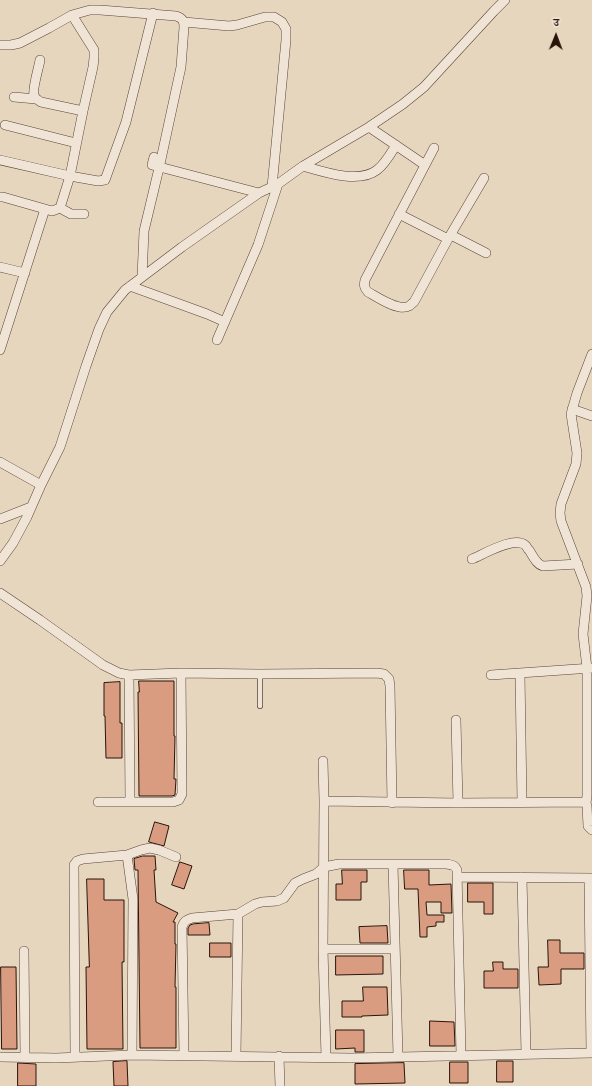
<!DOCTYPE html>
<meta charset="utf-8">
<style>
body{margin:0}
#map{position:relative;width:592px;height:1086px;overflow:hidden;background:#e6d6be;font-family:"Old Standard TT","Noto Serif Devanagari",serif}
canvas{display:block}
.north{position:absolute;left:536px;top:16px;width:40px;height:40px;-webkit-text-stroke:3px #efe4d5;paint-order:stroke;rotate:1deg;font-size:11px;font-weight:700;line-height:16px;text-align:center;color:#2a140a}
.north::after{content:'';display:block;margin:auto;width:14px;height:18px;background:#2a140a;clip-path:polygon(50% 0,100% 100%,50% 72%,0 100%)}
</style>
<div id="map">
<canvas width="592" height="1086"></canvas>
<div class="north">उ</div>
</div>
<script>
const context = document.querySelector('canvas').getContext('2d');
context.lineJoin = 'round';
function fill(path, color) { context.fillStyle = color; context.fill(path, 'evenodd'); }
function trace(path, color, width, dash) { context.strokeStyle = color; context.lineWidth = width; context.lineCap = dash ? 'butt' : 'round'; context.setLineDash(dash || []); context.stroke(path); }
const building = new Path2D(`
 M139,681h35v55h1l-1,43h2l-1,16 -3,1h-33l-1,-104h1z
 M120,682v41h2v35h-16l-1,-42h-1v-33z
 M155,822l14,4 -5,20 -15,-4z
 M143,856h12l1,14h-2l2,32 22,11 -5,9h2v22h1l-1,43h1v61h-36l-2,-178h-3l-1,-11z
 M180,862l12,4 -8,23 -12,-4z
 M342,870h25v12h-6v18h-25v-16h6z
 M404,870h25v15l22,-1 1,29h-11v-11h-15l1,13h17v7h-8v4l-9,1v10h-7l-2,-48h-13z
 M87,879h17v21h20v62h-2l1,87h-36l-1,-82h3z
 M468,883h25v31h-9v-12h-16z
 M209,923l1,12h-22v-7l2,-3 3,-1z
 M387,926l1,17h-28l-1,-16z
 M548,940h12v13h24v16h-23v15l-22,1 -1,-18h10z
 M210,943h21v14h-21z
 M336,956h47v18l-47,1z
 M493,962h10v7h15v19h-34v-17h9z
 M1,967h15l1,82h-15z
 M363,987h24l1,28 -26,1v1h-20v-16h21z
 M430,1021l24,1 1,24h-25z
 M336,1030h28v22h-9v-4l-19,1z
 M127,1061l1,25h-14l-1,-24z
 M497,1061h16v21h-16z
 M450,1062h18v21h-18z
 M18,1063l18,1v22h-18z
 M404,1063l1,20 -50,1v-20z`);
fill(building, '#d99c80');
trace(building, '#2a140a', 1);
const service = new Path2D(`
 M260,706v-32`);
const minor = new Path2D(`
 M184,22l45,4 8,-1 28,-8h9l8,5 4,7v11l-14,147
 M0,45h11l9,-2 29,-15 23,-13 18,-5h10l76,6c6,2 8,4 8,11l-3,40 -21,97 -16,67 -2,46
 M40,60c-1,7 -8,29 -6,35 1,4 4,5 7,7l42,9
 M14,97l22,2
 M5,125l71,18
 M369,127l56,38
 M434,148l-69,132c-1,5 -1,8 3,12 9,5 31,20 41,14 2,-1 3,-3 5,-4l34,-63 36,-61
 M154,157l-2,8 107,28
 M0,160l70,16 28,5 7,-1 21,-58 27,-109
 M303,166c21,6 56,18 74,4 8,-6 14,-17 19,-25
 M0,197h3l42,12
 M60,208l11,6h13
 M399,214l49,25
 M451,235l35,18
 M0,267l25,6
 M130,286l77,28 18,8
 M217,340l41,-95 20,-61
 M0,350l45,-141 7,2 8,-3 10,-32 13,-65 10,-44 1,-9v-8l-22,-35
 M572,409l20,7
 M0,462l41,23
 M0,519l31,-12
 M472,559c12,-5 42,-23 53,-14 2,1 2,4 4,5 4,6 7,14 14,16l35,-2
 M0,561l13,-18 14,-26 14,-32 19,-38 26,-81 13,-37 8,-17 18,-22 57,-43 77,-54 19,-9 25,-18 66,-39 34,-23 21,-17 70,-76 11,-11
 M0,593l40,27 63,45 16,8 10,2 52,-2 79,1 117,-1 7,1 5,5 1,7 2,117
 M520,674l2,128
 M129,675l1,127
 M491,675l101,-7
 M456,720l2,83
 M323,761l1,40 -1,148
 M324,801l134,2 126,-1 2,1 1,3 1,20 4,4
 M98,802h75l6,-2 3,-6 -1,-121
 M586,803l1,-7v-128l-4,-34 4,-38 -1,-9 -25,-66 -1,-8 1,-9 15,-40 1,-11 -6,-39 6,-21 15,-39
 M127,855l6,44 -1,156
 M393,864l5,192
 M457,877l135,1
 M522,877l4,177
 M589,878l2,175
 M24,951l1,106
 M184,1055l-2,-128c2,-6 4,-7 10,-9l46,-4 17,-10 7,-2 15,-1 7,-3 11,-15 8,-4 13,-5 8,-7 15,-3h108c5,1 8,1 10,6l4,185
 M236,1056l2,-142
 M279,1056l1,30
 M0,1057l56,1 76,-3 219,3 241,-5
 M75,1057l-1,-192 3,-4 6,-2 44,-4 14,-5 9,-2 9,2 17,7
 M326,1057l-3,-108h71`);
trace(service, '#594437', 6);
trace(minor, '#594437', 10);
trace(service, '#efe4d5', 4.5);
trace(minor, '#efe4d5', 9);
</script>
